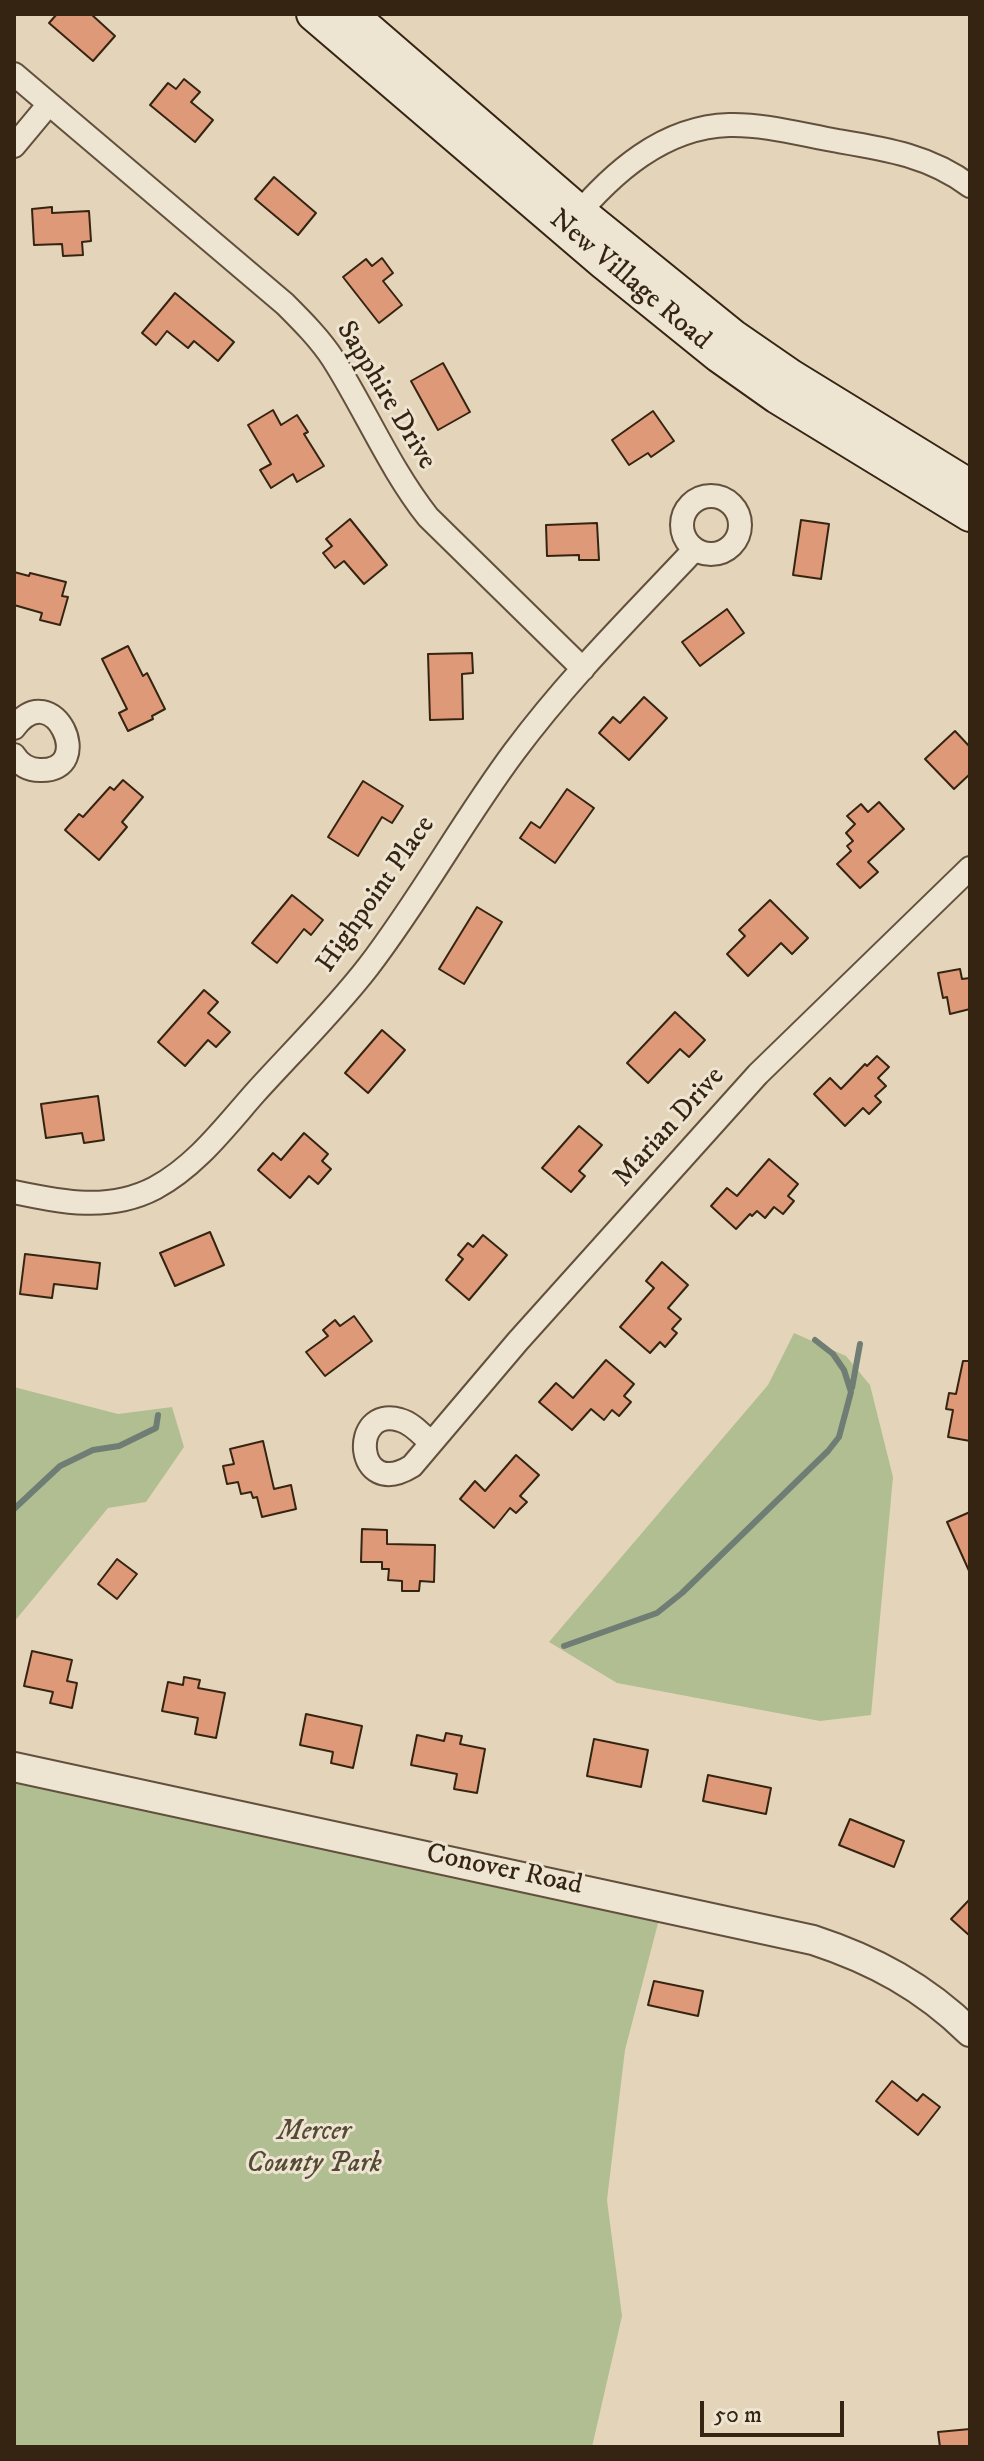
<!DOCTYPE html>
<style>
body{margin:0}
#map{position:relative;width:984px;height:2461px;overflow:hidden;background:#e4d5ba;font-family:"IM FELL DW Pica",serif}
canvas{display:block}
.frame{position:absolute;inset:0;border:16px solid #362413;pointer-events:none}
.scale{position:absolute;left:700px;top:2401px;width:144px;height:36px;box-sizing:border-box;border:4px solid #362413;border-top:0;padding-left:10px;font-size:24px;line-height:28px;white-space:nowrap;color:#362413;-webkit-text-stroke:6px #ede4d2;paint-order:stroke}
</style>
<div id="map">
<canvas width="984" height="2461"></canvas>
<div class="frame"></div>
<div class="scale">50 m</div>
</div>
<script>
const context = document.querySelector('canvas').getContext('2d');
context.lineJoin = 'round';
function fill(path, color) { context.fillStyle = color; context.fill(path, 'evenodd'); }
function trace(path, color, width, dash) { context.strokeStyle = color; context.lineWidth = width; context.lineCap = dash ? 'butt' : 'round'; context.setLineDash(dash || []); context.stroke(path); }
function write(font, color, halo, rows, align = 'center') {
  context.font = font + ' "IM FELL DW Pica",serif'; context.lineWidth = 6; context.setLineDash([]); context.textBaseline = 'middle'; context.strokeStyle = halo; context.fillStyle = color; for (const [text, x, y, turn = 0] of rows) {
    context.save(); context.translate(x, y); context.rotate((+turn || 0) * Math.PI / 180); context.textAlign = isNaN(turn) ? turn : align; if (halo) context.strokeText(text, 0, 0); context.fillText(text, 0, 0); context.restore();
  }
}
fill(new Path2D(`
 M794,1333l52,23 24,29 23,92 -22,238 -51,6 -203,-38 -68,-41 219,-257z
 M14,1387l104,27 54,-7 12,40 -38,55 -38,6 -94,114z
 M14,1767l648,141 -37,142 -18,150 15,116 -30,131h-578z`), '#b1be92');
trace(new Path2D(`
 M852,1388l8,-44
 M14,1509l46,-43 33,-16 26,-4 37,-18 2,-13
 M564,1646l93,-33 25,-20 146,-142 11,-14 12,-45 -7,-22 -11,-16 -18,-14`), '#707d74', 6);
const building = new Path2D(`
 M57,14h34l24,22 -22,25 -44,-38z
 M184,79l16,13 -9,10 22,18 -18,22 -45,-37 18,-22 8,6z
 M274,177l42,36 -18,22 -43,-36z
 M52,207v6l37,-2 2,30 -9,1 1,13 -20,1 -1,-12 -28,1 -2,-36z
 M382,258l11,15 -10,8 19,24 -23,18 -36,-46 23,-18 6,7z
 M175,293l59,49 -16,19 -24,-20 -6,7 -21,-17 -11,14 -14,-12z
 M443,363l27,49 -32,18 -27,-49z
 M273,410l8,15 16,-10 11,17 -4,2 20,32 -27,16 -4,-8 -22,14 -11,-18 11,-6 -23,-39z
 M653,411l21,30 -23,16 -3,-4 -19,12 -17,-25z
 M350,519l37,46 -23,19 -20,-23 -9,7 -12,-15 9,-7 -6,-7z
 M801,520l28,4 -8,55 -28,-4z
 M597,523l2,37h-20v-5l-32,1 -1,-31z
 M14,572l15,4 1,-3 36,9 -4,14 6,1 -8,28 -20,-5 2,-7 -28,-8z
 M727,609l17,24 -44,33 -18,-24z
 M128,646l15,30 4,-3 18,36 -13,7 1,3 -25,12 -9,-18 8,-4 -25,-50z
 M472,653l1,20 -11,1 1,45 -33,1 -2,-66z
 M644,697l23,21 -38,42 -30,-27 14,-16 7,6z
 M955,731l15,16v27l-16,15 -29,-30z
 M123,780l20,17 -21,25 5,5 -28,33 -34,-30 14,-16 4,3 27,-30 4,3z
 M363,781l40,25 -11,17 -10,-6 -24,39 -30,-19z
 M567,789l27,19 -39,55 -35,-25 11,-16 9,6z
 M879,802l25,27 -36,33 10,10 -18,16 -23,-24 14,-13 -4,-5 6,-5 -7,-8 9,-9 -8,-8 14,-12 7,8z
 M292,895l31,25 -12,15 -7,-6 -27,34 -25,-20z
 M770,900l38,38 -16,16 -11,-11 -33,33 -21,-22 18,-18 -6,-6z
 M477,907l25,15 -38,62 -25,-15z
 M960,969l2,10 8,-1v31l-20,5 -3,-17 -4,1 -5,-25z
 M204,990l14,12 -10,11 22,19 -14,15 -8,-7 -23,26 -27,-24z
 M675,1012l30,28 -16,17 -9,-8 -32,34 -21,-20z
 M382,1030l23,20 -37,43 -23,-20z
 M877,1056l12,11 -11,11 8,8 -11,10 6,6 -12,12 -6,-6 -18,18 -31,-32 16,-16 11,11 24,-25 2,2z
 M98,1096l6,44 -20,3 -2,-10 -36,5 -5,-34z
 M579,1126l23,19 -23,26 6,5 -14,16 -29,-24z
 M304,1133l24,21 -6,7 9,8 -13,15 -9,-8 -19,22 -32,-28 15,-17 8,7z
 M769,1159l29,25 -10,12 6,5 -11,13 -9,-7 -9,11 -8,-7 -5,5 -2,-2 -14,15 -25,-23 16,-18 10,8z
 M210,1232l14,33 -49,21 -15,-33z
 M483,1235l24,20 -38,45 -23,-20 17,-21 -5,-4 10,-12 5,4z
 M25,1254l75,9 -3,26 -43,-5 -2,14 -32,-4z
 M662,1262l26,23 -20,23 13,11 -9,10 5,4 -12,14 -5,-5 -10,11 -30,-26 34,-39 -8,-7z
 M354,1316l18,25 -47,35 -19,-24 22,-16 -5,-6 12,-10 5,6z
 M606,1360l28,24 -10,12 7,6 -12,14 -7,-6 -8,10 -13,-11 -19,21 -33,-28 17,-19 17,15z
 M963,1361h7v80l-22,-4 5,-27 -7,-1 3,-16 7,1z
 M263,1441l11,48 17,-4 5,24 -34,8 -5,-20 -4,1 -2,-6 -10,2 -3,-12 -11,2 -4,-18 11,-2 -4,-15z
 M516,1455l23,20 -19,21 7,6 -11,11 -6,-5 -16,20 -34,-29 15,-18 10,10z
 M970,1512v61l-23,-51z
 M362,1529l25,1v14l48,1 -1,37 -14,-1 -1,10h-17v-10l-14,-1 1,-11h-7v-7h-21z
 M117,1559l20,15 -20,25 -19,-15z
 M32,1651l40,9 -5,21 10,2 -5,25 -22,-5 3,-11 -29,-6z
 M184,1677l16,3 -2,8 27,5 -9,45 -21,-4 3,-16 -36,-7 6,-29 15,3z
 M306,1714l56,12 -9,42 -22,-5 2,-11 -33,-7z
 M446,1733l16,3 -2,8 25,5 -8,44 -23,-4 3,-15 -46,-9 6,-30 27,6z
 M594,1739l54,11 -7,37 -54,-11z
 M708,1775l63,13 -5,26 -63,-13z
 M850,1819l54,22 -10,26 -55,-22z
 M970,1899v37l-19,-17z
 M654,1981l49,10 -5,25 -50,-11z
 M892,2081l25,20 6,-7 17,13 -22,28 -42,-34z
 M970,2429v18h-30l-2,-15z`);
fill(building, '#dd9978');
trace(building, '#362413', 2);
const minor = new Path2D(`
 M14,74l271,230c17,17 35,35 48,55 33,52 57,110 95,158l155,152
 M14,146l35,-42
 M572,221c40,-48 91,-94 157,-96 36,-1 74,10 109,16 48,8 92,15 132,45
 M682 525a29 29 0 1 1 58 0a29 29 0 1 1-58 0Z
 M14,728c39,-54 84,44 26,42 -11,0 -20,-5 -26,-15
 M14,1192c48,10 95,20 141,-4 41,-22 70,-61 100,-95 38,-42 79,-82 113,-126 53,-69 94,-145 146,-215 54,-73 119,-137 181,-203
 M430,1442c-8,-7 -18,-19 -30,-22 -51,-16 -46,82 12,46l106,-125 240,-267 212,-206`);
const tertiary = new Path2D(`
 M14,1767l799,173c61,20 111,47 157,92`);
const secondary = new Path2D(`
 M313,14l291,249 115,93 58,41 193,118
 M351,14l229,198 153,124 58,40 179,110`);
trace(minor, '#62503d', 26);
trace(tertiary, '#62503d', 32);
trace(secondary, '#362413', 36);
trace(minor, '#ede4d2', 22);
trace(tertiary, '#ede4d2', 28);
trace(secondary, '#ede4d2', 32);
write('28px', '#362413', '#ede4d2', [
 ["New Village Road",629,281,40],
 ["Sapphire Drive",385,396,59],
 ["Highpoint Place",377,895,-55],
 ["Marian Drive",670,1128,-48],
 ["Conover Road",504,1871,12]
]);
write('italic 28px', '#554a33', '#ede4d2', [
 ["Mercer",314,2133],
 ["County Park",314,2165]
]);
</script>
